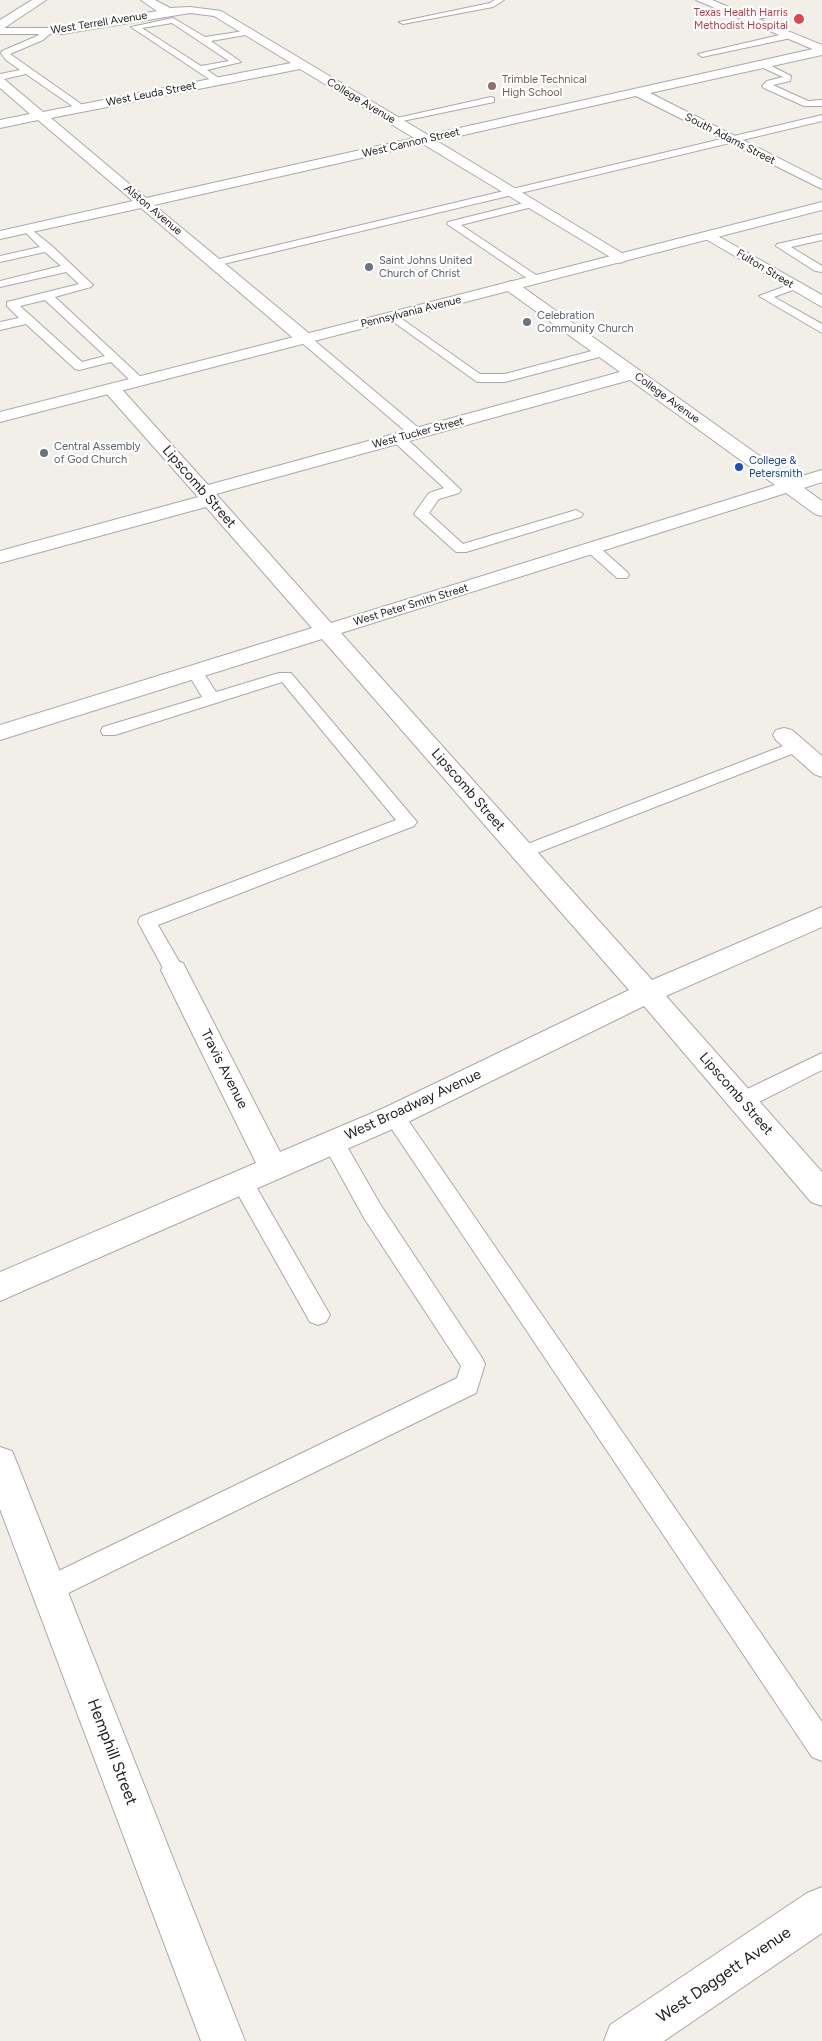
<!DOCTYPE html>
<style>
body{margin:0}
canvas{display:block;background:#f2efe9}
</style>
<canvas width="822" height="2041"></canvas>
<script>
const context = document.querySelector('canvas').getContext('2d');
context.lineJoin = 'round';
function trace(path, color, width, dash) { context.strokeStyle = color; context.lineWidth = width; context.lineCap = dash ? 'butt' : 'round'; context.setLineDash(dash || []); context.stroke(path); }
function fill(path, color) { context.fillStyle = color; context.fill(path, 'evenodd'); }
function write(font, color, halo, rows, align = 'center') {
  context.font = font + ' Figtree,sans-serif'; context.lineWidth = 4.5; context.setLineDash([]); context.textBaseline = 'middle'; context.strokeStyle = halo; context.fillStyle = color; for (const [text, x, y, turn = 0] of rows) {
    context.save(); context.translate(x, y); context.rotate((+turn || 0) * Math.PI / 180); context.textAlign = isNaN(turn) ? turn : align; if (halo) context.strokeText(text, 0, 0); context.fillText(text, 0, 0); context.restore();
  }
}
const service = new Path2D(`
 M495,0h9l-11,7 -90,17 -4,-2 91,-19z
 M769,12l4,2 -1,2 -24,5 -4,-2z
 M173,18l32,19 46,-7v4l-40,7 30,21 -34,8 16,11 -8,2 -84,-56zM172,23l57,38 -28,5 -59,-38z
 M45,30l7,2 -9,8 -33,14 74,52v4h-6l-52,-36 -26,6v-6l20,-4 -14,-10 -5,-7 1,-2 35,-15z
 M788,33l3,1v4l-89,19 -4,-3z
 M762,61l29,15 -1,5 -17,4 35,16 14,-1v6h-18l-40,-18 -2,-2 5,-5 16,-4 -24,-11v-4z
 M491,97l3,1v4l-101,21 -5,-3z
 M822,115v6l-607,145 -6,-3 6,-3z
 M532,201l4,1v4l-75,19 78,52v4h-8l-84,-57 1,-2z
 M27,226l25,20 41,39 -2,2 -36,10 88,82 2,3 -2,3h-8l-24,-23 -32,8 -4,-1 -49,-45 -26,6v-8l19,-4 -12,-12v-4l72,-18 -13,-12 -66,15v-6l61,-15 -16,-14 -45,10v-6l40,-9 -18,-18zM45,300l60,56 -23,6 -62,-56z
 M822,234v6l-31,7 31,19v6l-7,-1 -39,-25 1,-2z
 M794,283l6,3 -2,2 -24,9 48,27v9l-63,-37z
 M392,312l88,62h25l98,-26 6,4 -2,3 -102,27h-28l-89,-64v-4z
 M305,335l4,1 112,94 2,3 -2,3h-10l-110,-94 -2,-3z
 M398,434l5,1 58,55 -2,3 -20,6 -10,14 34,31 113,-34 7,4 -2,3 -115,35h-10l-42,-38 15,-21 15,-5 -51,-47 -2,-3z
 M593,545l5,1 29,26 2,3 -2,3h-10l-29,-26 -2,-3 2,-3z
 M195,667l6,2 15,23 63,-19h12l126,149 -3,4 -256,99 26,45 -3,5 -7,2 -7,-2 -3,-5 -26,-48 2,-5 256,-97 -114,-138 -167,53h-12l-2,-4 2,-4 99,-30 -15,-25z
 M796,741l6,1 2,4 -2,4 -273,106 -6,2 -6,-2 -3,-4 3,-4z
 M822,1053v17l-73,37 -7,2 -7,-2 -3,-6 3,-6z
 M394,1108l7,2 421,612v39l-10,-4 -425,-635 -4,-6 4,-6z
 M333,1133l8,3 39,68 101,152 4,8 -9,29 -418,205 -9,4 -9,-4 -4,-9 4,-9 417,-202 4,-12 -97,-148 -42,-76 3,-6z
 M242,1173l8,3 76,132 4,7 -4,7 -8,3 -8,-3 -79,-140 3,-6z`);
const minor = new Path2D(`
 M32,0h14l-42,28h58l95,-17 -16,-11h14l15,8 20,-1 31,4 207,124 394,-88v8l-172,38 172,87v9l-186,-93 -199,45 188,114 3,3 -3,3 -5,2 -197,-119 -269,61 157,130 2,4 -2,4h-12l-158,-135 -141,31v-8l133,-30 -95,-81 -38,8v-8l30,-6 -30,-26v-10l4,1 39,33 248,-49 -77,-47 -24,-3 -128,21h-62v-14zM300,69l114,69 -268,60 -95,-80z
 M709,231l113,64v12l-118,-69 -2,-3z
 M511,281l6,2 275,196 30,-9v12l-18,6 18,13v15l-7,-2 -29,-21 -445,140 311,347 170,-73v20l-156,69 156,176v34l-11,-4 -167,-196 -240,118 -404,177v-29l256,-109 -95,-193 4,-7 9,-3 9,3 97,189 104,-44 245,-118 -307,-351 -322,101v-15l312,-97 -106,-121 -206,56v-12l198,-54 -92,-104 -3,-4 3,-4h12l90,100 412,-113 -115,-83 -2,-3 2,-3zM630,380l145,105 -444,138 -115,-129z
 M784,728l8,2 30,26v21l-8,-3 -38,-34 -3,-5 3,-5z
 M822,1887v46l-158,108h-60l6,-16 197,-132z`);
const tertiary = new Path2D(`
 M696,0h16l110,45v8z
 M822,202v8l-822,212v-10z
 M0,1447l12,4 5,12 228,578h-44l-201,-532z`);
trace(service, '#a9a9a9', 2);
trace(minor, '#a9a9a9', 2);
trace(tertiary, '#a9a9a9', 2);
fill(service, '#fff');
fill(minor, '#fff');
fill(tertiary, '#fff');
for (const [x, y, r, color] of [
 [799,19,6,"#e0444e"],
 [492,86,5,"#8d6e63"],
 [369,267,5,"#6b7280"],
 [527,322,5,"#6b7280"],
 [44,453,5,"#6b7280"],
 [739,467,5,"#1a4fb4"]
]) { const dot = new Path2D(); dot.arc(x, y, r, 0, 2 * Math.PI); context.fillStyle = color; context.fill(dot); trace(dot, '#fff', 2); }
write('11px', '#be3a42', '#fff', [
 ["Texas Health Harris",788,13],
 ["Methodist Hospital",788,26]
], 'right');
write('11px', '#222', '#fff', [
 ["West Terrell Avenue",99,23,-9],
 ["West Leuda Street",151,94,-11],
 ["College Avenue",361,101,31],
 ["South Adams Street",730,139,27],
 ["West Cannon Street",411,143,-13],
 ["Alston Avenue",153,210,40],
 ["Fulton Street",765,269,31],
 ["Pennsylvania Avenue",411,312,-14],
 ["College Avenue",667,398,36],
 ["West Tucker Street",418,433,-15],
 ["West Peter Smith Street",411,605,-17]
]);
write('11px', '#785e54', '#fff', [
 ["Trimble Technical",502,80],
 ["High School",502,93]
], 'left');
write('11px', '#5b616d', '#fff', [
 ["Saint Johns United",379,261],
 ["Church of Christ",379,274],
 ["Celebration",537,316],
 ["Community Church",537,329],
 ["Central Assembly",54,447],
 ["of God Church",54,460]
], 'left');
write('11px', '#164399', '#fff', [
 ["College &",749,461],
 ["Petersmith",749,474]
], 'left');
write('14px', '#222', '#fff', [
 ["Lipscomb Street",199,487,49],
 ["Lipscomb Street",468,790,49],
 ["Travis Avenue",224,1069,63],
 ["Lipscomb Street",736,1094,49],
 ["West Broadway Avenue",413,1105,-25]
]);
write('16px', '#222', '#fff', [
 ["Hemphill Street",112,1752,69],
 ["West Daggett Avenue",724,1975,-34]
]);
</script>
